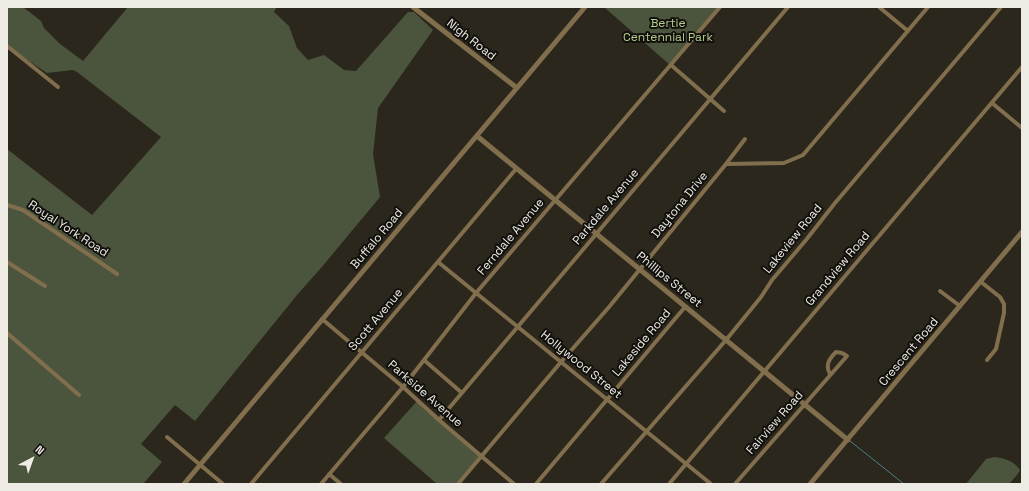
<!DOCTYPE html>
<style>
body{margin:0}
#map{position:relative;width:1029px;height:491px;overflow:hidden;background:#2b271d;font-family:"Space Grotesk",sans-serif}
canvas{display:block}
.frame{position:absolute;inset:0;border:8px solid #eeebe5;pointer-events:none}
.north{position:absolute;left:12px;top:439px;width:40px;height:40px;-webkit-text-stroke:3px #12100c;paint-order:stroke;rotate:41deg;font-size:11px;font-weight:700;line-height:16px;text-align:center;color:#eeebe5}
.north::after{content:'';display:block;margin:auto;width:14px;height:18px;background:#eeebe5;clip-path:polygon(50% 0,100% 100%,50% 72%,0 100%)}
</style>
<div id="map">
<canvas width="1029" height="491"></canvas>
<div class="frame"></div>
<div class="north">N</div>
</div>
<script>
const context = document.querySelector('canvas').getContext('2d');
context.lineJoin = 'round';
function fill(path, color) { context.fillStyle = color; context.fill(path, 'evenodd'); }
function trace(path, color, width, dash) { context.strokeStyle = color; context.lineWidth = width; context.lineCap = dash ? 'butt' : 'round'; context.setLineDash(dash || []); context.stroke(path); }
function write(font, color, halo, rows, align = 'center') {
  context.font = font + ' "Space Grotesk",sans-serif'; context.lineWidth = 4; context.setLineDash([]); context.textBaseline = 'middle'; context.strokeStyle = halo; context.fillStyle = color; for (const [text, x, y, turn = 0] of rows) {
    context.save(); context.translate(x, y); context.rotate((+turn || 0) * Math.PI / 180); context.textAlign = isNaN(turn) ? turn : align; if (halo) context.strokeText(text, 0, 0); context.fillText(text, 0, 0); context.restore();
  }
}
fill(new Path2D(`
 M9,7h14l18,14 3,7 16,16 23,17 45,-54h149l-3,5 15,14 8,22 11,12 16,-5 20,15 12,1 52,-59h6l19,18 -55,78 -5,46 7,43 -59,71 -24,27 -102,126 -20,-16 -34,39 21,18 -19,22h-136v-335l85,66 69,-78 -84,-65 -4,-2 -26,3 -36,-24 -4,-4v-36z
 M604,7h115l-49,58z
 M418,400l64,56 -24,28h-21l-53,-46z
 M994,457c11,1 20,4 26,13l-3,5 -8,9h-43l20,-25z`), '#4b553d');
trace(new Path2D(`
 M850,441l54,43`), '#498186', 1);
trace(new Path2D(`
 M879,7l29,24
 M7,46l51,41
 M671,65l53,46
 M992,103l30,25
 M726,164l58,-1 19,-8 125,-148
 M7,205l16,5 94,64
 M7,262l38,24
 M438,262l273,222
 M981,282l19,15 4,7v9l-8,36 -9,11
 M940,291l20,15
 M322,319l81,68 36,33 75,64
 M7,333l72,62
 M424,360l38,33
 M439,420l349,-413
 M167,437l56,47
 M329,474l12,10
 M251,484l265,-315
 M321,484l82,-97 73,-94 244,-286
 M458,484l103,-122 48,-55 117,-143 19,-25
 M536,484l149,-177
 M601,484l125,-144 35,-43 11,-17 34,-40 29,-37 166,-196
 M669,484l353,-417
 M735,484l112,-128 -5,-3 -6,-1c-7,7 -11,13 -6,22`), '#816e4d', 4);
trace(new Path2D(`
 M413,7l104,81
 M477,136l371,304
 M184,484l401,-477
 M810,484l212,-252`), '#816e4d', 5);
write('12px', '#b4cd8e', '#12100c', [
 ["Bertie",668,24],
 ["Centennial Park",668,38]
]);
write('12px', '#eeebe5', '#12100c', [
 ["Nigh Road",471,40,38],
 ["Daytona Drive",680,205,-51],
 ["Parkdale Avenue",606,207,-50],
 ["Royal York Road",68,229,33],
 ["Ferndale Avenue",511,237,-50],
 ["Buffalo Road",377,239,-50],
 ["Lakeview Road",793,239,-51],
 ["Grandview Road",838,269,-50],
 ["Phillips Street",669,280,39],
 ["Scott Avenue",376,320,-50],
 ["Lakeside Road",642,343,-50],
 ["Crescent Road",909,352,-50],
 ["Hollywood Street",581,365,39],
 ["Parkside Avenue",425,394,41],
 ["Fairview Road",775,423,-49]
]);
</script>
